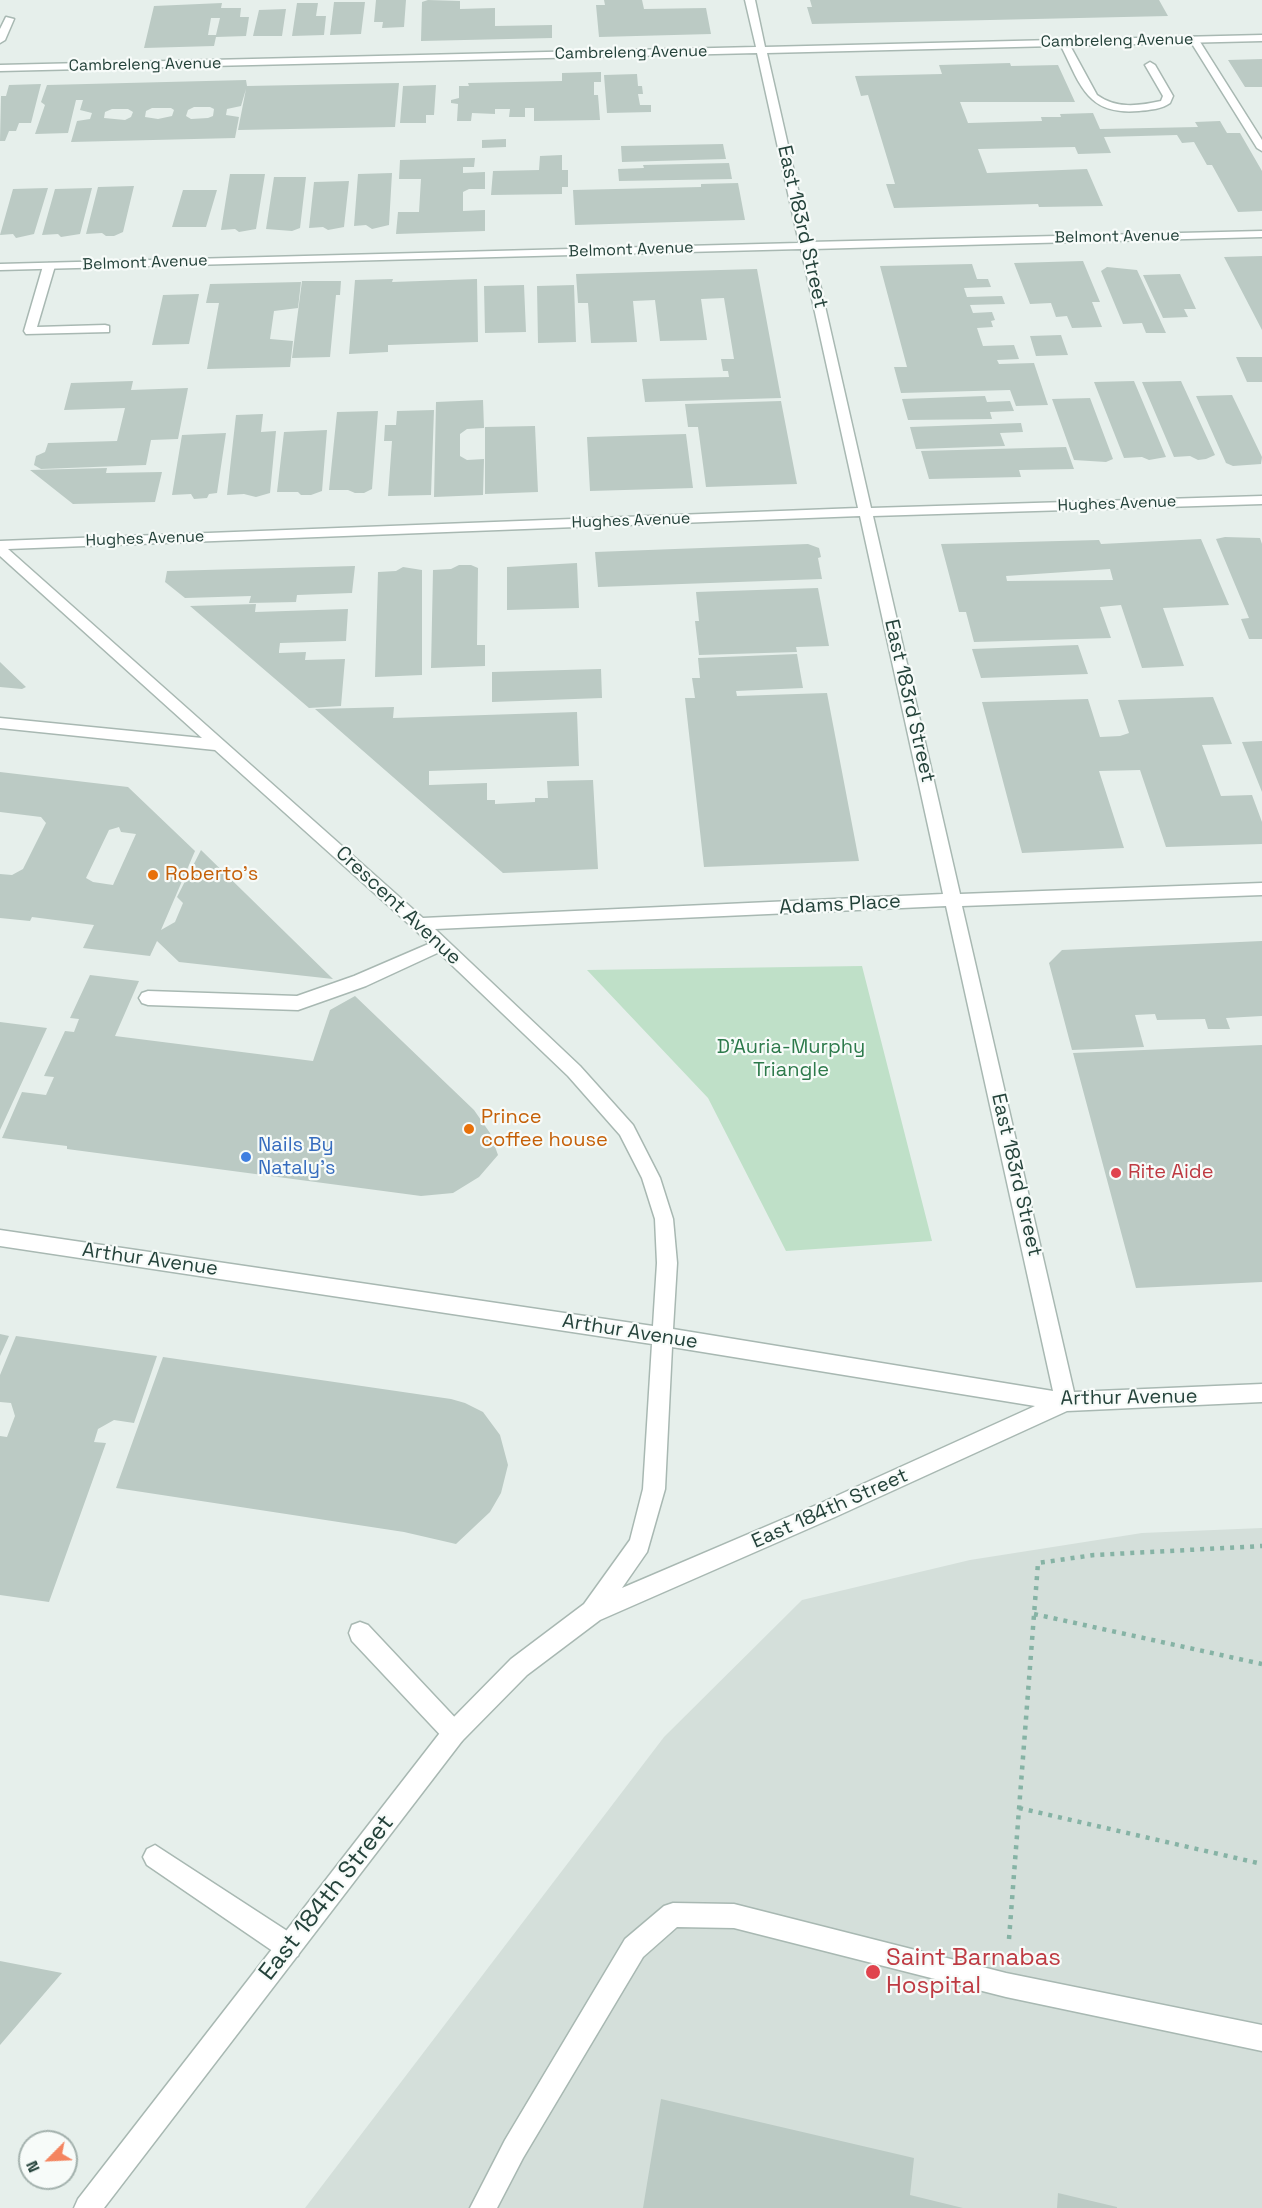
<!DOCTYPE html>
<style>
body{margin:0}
#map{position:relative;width:1262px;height:2208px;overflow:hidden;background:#e6efeb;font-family:"Space Grotesk",sans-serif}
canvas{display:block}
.north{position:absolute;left:18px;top:2130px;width:60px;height:60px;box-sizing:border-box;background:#f7fbf9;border:2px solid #a3b1ad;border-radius:50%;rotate:246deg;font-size:16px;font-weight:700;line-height:24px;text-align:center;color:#24423a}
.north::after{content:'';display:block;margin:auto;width:21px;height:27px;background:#f4845f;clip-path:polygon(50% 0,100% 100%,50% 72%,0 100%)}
</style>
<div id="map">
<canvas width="1262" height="2208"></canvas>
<div class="north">N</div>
</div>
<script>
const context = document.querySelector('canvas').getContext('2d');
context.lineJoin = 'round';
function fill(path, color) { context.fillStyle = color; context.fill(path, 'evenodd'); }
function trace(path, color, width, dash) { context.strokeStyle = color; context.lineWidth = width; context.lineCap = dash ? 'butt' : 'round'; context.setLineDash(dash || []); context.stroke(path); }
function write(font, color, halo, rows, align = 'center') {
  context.font = font + ' "Space Grotesk",sans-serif'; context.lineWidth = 4.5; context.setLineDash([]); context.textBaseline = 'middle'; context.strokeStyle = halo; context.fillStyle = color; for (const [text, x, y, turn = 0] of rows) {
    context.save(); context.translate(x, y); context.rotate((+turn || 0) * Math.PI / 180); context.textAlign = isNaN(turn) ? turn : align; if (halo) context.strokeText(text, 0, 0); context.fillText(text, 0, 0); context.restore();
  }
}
fill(new Path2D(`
 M1262,1528v680h-957l359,-471 138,-137 168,-40 172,-27z`), '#d4dfda');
fill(new Path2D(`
 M862,966l70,275 -146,10 -78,-153 -121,-128z`), '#bfe0c8');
fill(new Path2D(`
 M376,0h30l-2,27 -22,1 1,-6h-9z
 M428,0l32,1v8l35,-1v18l57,-1v13l-131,3 1,-39z
 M604,0h38l2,9 62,-1 5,26 -112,3 -3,-32h9z
 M810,0h349l9,16 -356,8 -5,-17h5z
 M334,2h31l-4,32 -31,1z
 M222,3l-1,5h20l-1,9h9l-3,19 -30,1 -2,9 -70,2 10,-42zM211,18h9l-4,17h-8z
 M297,3h21l-2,13h10l-2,19 -32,1z
 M286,9l-4,27h-29l6,-26z
 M1262,59v28h-17l-17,-27z
 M1010,63l1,3 47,-1 17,37h-115l8,21 74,-2 -1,-4h20l-1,-3 33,-1 7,16 98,-2 -3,-5 25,-1 7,12h13l22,38v40l-24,1 -26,-47h-5l-13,-23 -12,1 -5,-8 -73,2 7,16 -33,1 -3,-7 -97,2 9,24 100,-4 16,37 -64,1 -1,-3 -144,4 -8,-24h9l-27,-89 -7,1 -6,-20 87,-2 -3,-9z
 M601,72v10h-7v13h4l2,25 -66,1v-13h-9v9h-16l1,-8h-15v5l-23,-1 -1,8h-14l1,-17 -7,-1v-3l8,-2v-12h10l-1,-3 94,-2v-8z
 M637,74l1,12h4l1,8h-5l2,11h11v7l-44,1 -3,-38z
 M246,80l1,6 152,-3 -4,44 -157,3 8,-41 -5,17 -14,3 -1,6 13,2 -4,21 -164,4 6,-21 13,-2 2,-6 -12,-3 3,-10h-7l-8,33 -33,1 10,-29 -4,-3 6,-17zM194,107h16l4,2 -1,7 -5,2 -17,1 -5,-3 2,-6zM152,108h19l3,2 -2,6 -14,3 -13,-2 1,-6zM112,109h16l5,3 -2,5 -6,3 -21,-2 1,-6z
 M41,84l-10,39h-12l-3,8h-7l-4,10h-5l1,-45h5l3,-11z
 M436,85l-2,30h-8v8h-26l3,-37z
 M506,139v8l-24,1v-8z
 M723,144l3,15 -104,3 -1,-16z
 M562,155v15h6v17h-6v7l-71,1 2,-24 46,-1 1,-14z
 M475,158l-1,9h-11v6l22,-1v17h-16l-6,3v19l22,-1v21l-89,3 2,-22h21l2,-33h-22l1,-19z
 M729,163l3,16 -113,2 -1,-12 26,-1 -1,-3z
 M392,173l-3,52 -17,4 -6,-4 -12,1 4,-52z
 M230,174h35l-9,55 -17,3 -4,-3 -14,1z
 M274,177h32l-6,51 -8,3 -26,-2z
 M349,181l-5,46 -16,3 -5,-3 -14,1 5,-46z
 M738,183l7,37 -170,5 -2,-35 128,-3v-3z
 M134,186l-11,46 -9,4h-8l-4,-3 -16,1 12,-47z
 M48,188l-14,46 -18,4 -3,-4 -13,1 13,-46z
 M92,188l-12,46 -19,3 -3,-3 -16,1 13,-46z
 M183,190h34l-11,37h-34z
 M1262,256v74l-38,-73z
 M1083,261l17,41h-8l10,25 -30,1 -5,-12 -11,1 -5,-14 -21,1 -16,-41z
 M972,264l5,15h11l3,8 -27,1 3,9 35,-1 3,8 -35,1 3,8 19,-1 3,8 -4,1 2,6 -16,1 6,18 31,-1 5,14 -22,1 2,4 35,-1 14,42 -32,1 -6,-16 -109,3 -7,-26h13l-27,-101z
 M1107,267l30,3 29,63h-20l-4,-10 -19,1 -22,-53z
 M757,269l24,129 -136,4 -3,-23 87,-2 -1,-6h-5l-2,-12h13l-10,-61 -23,1 6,41 -47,1 -5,-41 -22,1 4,41 -46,1 -3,-40h-10l-2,-29z
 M1180,274l16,35h-12l4,8 -25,1 -20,-43z
 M393,279l-1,3 85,-3 1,63 -90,3v7l-39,2 6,-74z
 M302,281h39l-1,14h-4l-6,62 -38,1z
 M301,282l-3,26 -24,3 -4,28 23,2 -3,26 -83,2 12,-66h-13l4,-19z
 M524,285l2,47 -41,1 -1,-47z
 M574,285l2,57 -38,1 -1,-57z
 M199,294l-10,50 -37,1 11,-50z
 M1061,335l7,20 -32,1 -6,-20z
 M1236,357h26v25h-15z
 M133,381l-2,9 57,-2 -10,51 -27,1 -5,25 -105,4 -7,-4 2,-9 9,-4 3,-9 69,-2 8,-33 -61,2 7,-27z
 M1134,381l32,76 -17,3 -7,-3 -18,1 -30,-76z
 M1181,381l34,74 -9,4 -8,1 -8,-4 -16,1 -32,-75z
 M1232,395l30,62 -1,7 -28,2 -7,-3 -30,-67z
 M985,396l2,6 23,-1 4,10 -24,1 2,7 -84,1 -6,-21z
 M1090,398l23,61 -7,3 -32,-2 -22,-61z
 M483,400l1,28 -17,1 -7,5v22l7,4 17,-1 -1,36 -49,2 2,-95z
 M781,401l16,83 -91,3 -8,-60h-10l-3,-23z
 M434,410l-3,85 -43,1 4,-55h-8l1,-16h11l1,-14z
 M378,411l-6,78 -8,4h-9l-7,-3h-19l8,-78z
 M263,414l-2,18 15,-1 -6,62 -14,4 -12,-3 -17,1 9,-80z
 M1021,423l2,9 -23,1 5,13 -89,3 -6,-22z
 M535,426l3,66 -53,2v-67z
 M327,430l-5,61 -11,4h-10l-3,-3h-21l7,-60z
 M226,433l-9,60 -8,1 -2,4 -13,1 -3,-5 -19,1 10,-60z
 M686,434l7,54 -103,3 -3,-54z
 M1066,447l8,22 -55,1 2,7 -92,2 -8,-28z
 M107,468l-1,5 56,-1 -7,30 -82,2 -43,-34z
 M1225,537l35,1 2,6v95h-13l-8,-20 8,-1 -33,-79z
 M1201,539l28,66 -66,3 21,58 -42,2 -21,-63 -21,2 11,31 -137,4 -8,-30h-7l-18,-68 158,-4 2,4zM1110,569l3,11 -106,1 -1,-5z
 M808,544l11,4 2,9 -3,1 4,21 -224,8 -3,-35z
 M577,563l2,45 -72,2v-43z
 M459,565h12l7,3 -1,77h8v21l-54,2 2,-98 18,-1z
 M355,566l-3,27 -55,2 -1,7 -47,1 2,-7 -66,2 -20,-16 2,-11z
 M403,567l19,3v105l-47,2 3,-105 18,-1z
 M818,588l11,58 -33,1 1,5 -98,3 -4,-34h4l-3,-29z
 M256,604l-1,8 93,-3 -2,32 -66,2 -1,8v2l27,-1 -1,8 40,-1 -4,47 -32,2 -119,-102z
 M1078,645l10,29 -107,4 -9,-29z
 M797,654l6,34 -67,3 1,5 90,-3 32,168 -155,6 -19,-169h10l-3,-20h8l-2,-20z
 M0,662l26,25 -4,2 -22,-2z
 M601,669l1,29 -110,4v-30z
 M1213,697l19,47 -30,1 19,51 31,-1 10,27v22l-96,3 -26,-77 -41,1 25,77 -102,5 -40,-151 106,-3 12,38 20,-1 9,-3 -11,-33z
 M394,707l-1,11 184,-6 2,54 -150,5v14l58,-2v17h8v4l40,-2v-4h13l-1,-17 46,-1 5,89 -95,4 -188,-164z
 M1262,741v51l-20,-50z
 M0,772l128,15 67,64 -34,79 14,-8 8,-19 -6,-6 24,-47 132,129 -154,-17 -22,-21 -7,15 -67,-8 11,-23 -62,-8 -2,4 -30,-3v-44l12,1 11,-6 23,-46 -5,-6 -41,-5zM119,827l2,5 15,2 -23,51 -20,-3 -7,-4 23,-48z
 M1262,941v75l-36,2 4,11h-22l-3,-10 -48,1 -2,-6 -20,1 9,32 -72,3 -23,-87 13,-13z
 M90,975l49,6 -24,55 198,25 17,-51 25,-14 119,114 16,23 8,22 -19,22 -26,16 -32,3 -354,-47v-3l-65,-8 20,-46 24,3 8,-18 -10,-1 21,-45 9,1 5,-13 -9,-1z
 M0,1022l47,6 -47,102z
 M1262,1045v237l-126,6 -63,-235z
 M0,1334l9,2 -9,20z
 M16,1336l141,20 -23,67 -20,-3 -16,9 -4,13 12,1 -57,159 -49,-7v-159l7,1 8,-21 -4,-13 -11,-1v-27z
 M163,1357l288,42 14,4 18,9 17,23 8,30 -7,28 -11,19 -34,32 -52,-12 -288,-44z
 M0,1961l62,12 -62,72z
 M661,2099l253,59 -4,37 53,13h-320z
 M1058,2193l59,14v1h-60z`), '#bbcac4');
const lane = new Path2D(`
 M6,17l8,2 -9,21 -5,3v-14z
 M1191,37h6l65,103v11l-5,-3 -68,-109z
 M1061,40h6l30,55c19,14 42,11 64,6l2,-5 -18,-31 5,-3 5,3 18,31 -3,7c-8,6 -21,7 -31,8 -54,5 -59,-29 -80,-69z
 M49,263l6,3 -18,61 68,-2 4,1v6l-83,2 -2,-3 19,-65z
 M440,939l6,2 2,4 -2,4 -80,37 -68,24 -150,-5 -6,-2 -3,-5 3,-5 6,-2 149,5 57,-20z
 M360,1622l8,3 94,100 3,8 -3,8 -8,3 -8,-3 -94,-100 -3,-8 3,-8z
 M155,1845l143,93 3,9 -3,9 -9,3 -9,-3 -133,-91 -4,-8 4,-8z
 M673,1903l61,1 272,69 256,52v26l-256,-54 -272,-69 -57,-1 -34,30 -120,201 -26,50h-27l35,-68 120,-201 39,-33z`);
const street = new Path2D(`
 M745,0h10l10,47 497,-12v6l-495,12 43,189 452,-11v6l-450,12 59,259 391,-12v8l-389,12 87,378 302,-11v12l-300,11 112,486 188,-8v18l-195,9 -232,106 -235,103 -73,55 -65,66 -358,467h-30l4,-9 368,-474 65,-66 73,-55 46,-64 13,-51 9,-145 -652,-98v-16l653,96 4,-63 -2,-44 -13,-41 -22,-43 -52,-59 -155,-148 -198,-178 -215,-22v-10l202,20 -202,-182v-15l858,-33 -57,-259 -801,21v-6l799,-21 -42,-190 -757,18v-6l756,-18zM860,516l83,378 -520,24 -415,-369zM946,906l107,485 -380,-62 4,-66 -4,-44 -13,-41 -27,-53 -53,-59 -145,-137zM672,1347l363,59 -214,97 -199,85 25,-36 18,-63z`);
trace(lane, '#a8b8b2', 3);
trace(street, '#a8b8b2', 3);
trace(new Path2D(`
 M1034,1614l228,50
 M1019,1808l243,56
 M1009,1939l29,-376 56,-8 168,-9`), '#86b3a5', 4.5, [4, 6]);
fill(lane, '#fff');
fill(street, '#fff');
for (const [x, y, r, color] of [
 [153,875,6,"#e8710a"],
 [469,1129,6,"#e8710a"],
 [246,1157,6,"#3f7fe0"],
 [1116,1173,6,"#e0444e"],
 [873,1972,8,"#e0444e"]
]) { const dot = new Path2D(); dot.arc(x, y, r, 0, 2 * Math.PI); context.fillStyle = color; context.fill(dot); trace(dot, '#f7fbf9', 2); }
write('16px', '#24423a', '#f7fbf9', [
 ["Cambreleng Avenue",1117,41,-1],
 ["Cambreleng Avenue",631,53,-1],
 ["Cambreleng Avenue",145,65,-1],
 ["Belmont Avenue",1117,237,-1],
 ["Belmont Avenue",631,250,-2],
 ["Belmont Avenue",145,263,-2],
 ["Hughes Avenue",1117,504,-2],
 ["Hughes Avenue",631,521,-2],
 ["Hughes Avenue",145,539,-2]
]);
write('20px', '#24423a', '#f7fbf9', [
 ["East 183rd Street",802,227,77],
 ["East 183rd Street",909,701,77],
 ["Adams Place",840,905,-3],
 ["Crescent Avenue",398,906,43],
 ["East 183rd Street",1016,1175,77],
 ["Arthur Avenue",150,1260,8],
 ["Arthur Avenue",630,1332,9],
 ["Arthur Avenue",1129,1398,-1],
 ["East 184th Street",830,1509,-24]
]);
write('20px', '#c56008', '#f7fbf9', [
 ["Roberto's",165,875],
 ["Prince",481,1118],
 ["coffee house",481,1141]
], 'left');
write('20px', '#2d7a4b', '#f7fbf9', [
 ["D'Auria-Murphy",791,1048],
 ["Triangle",791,1071]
]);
write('20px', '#366cbe', '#f7fbf9', [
 ["Nails By",258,1146],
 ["Nataly's",258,1169]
], 'left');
write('20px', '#be3a42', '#f7fbf9', [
 ["Rite Aide",1128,1173]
], 'left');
write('24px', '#24423a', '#f7fbf9', [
 ["East 184th Street",327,1898,-52]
]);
write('24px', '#be3a42', '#f7fbf9', [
 ["Saint Barnabas",886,1958],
 ["Hospital",886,1986]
], 'left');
</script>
